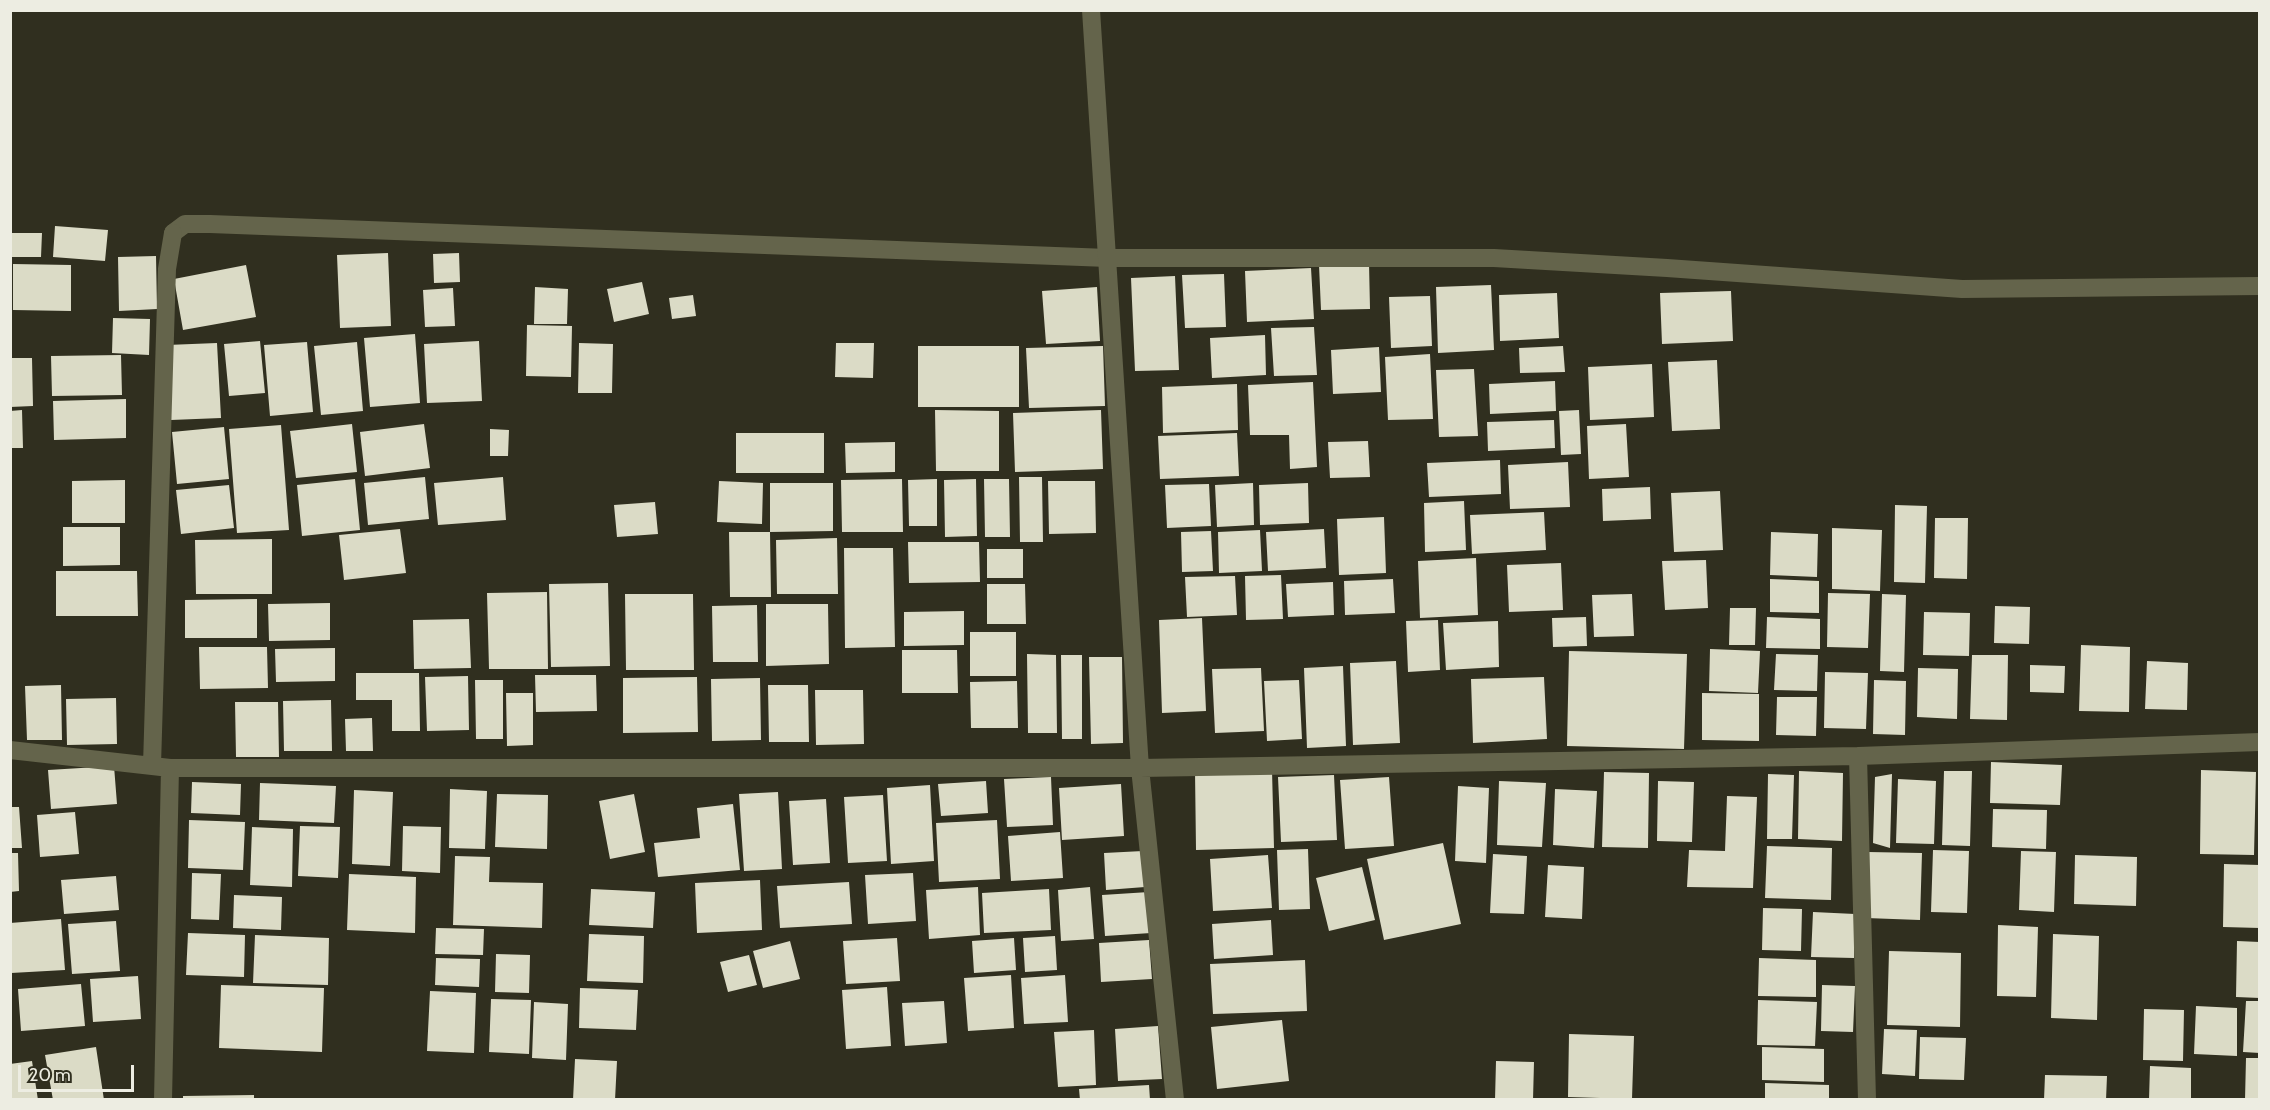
<!DOCTYPE html>
<style>
body{margin:0}
#map{position:relative;width:2270px;height:1110px;overflow:hidden;background:#302f1f;font-family:Cabin,sans-serif}
canvas{display:block}
.frame{position:absolute;inset:0;border:12px solid #edede2;pointer-events:none}
.scale{position:absolute;left:18px;top:1065px;width:116px;height:27px;box-sizing:border-box;border:3px solid #edede2;border-top:0;padding-left:8px;font-size:18px;line-height:21px;white-space:nowrap;color:#edede2;-webkit-text-stroke:4px #302f1f;paint-order:stroke}
</style>
<div id="map">
<canvas width="2270" height="1110"></canvas>
<div class="frame"></div>
<div class="scale">20 m</div>
</div>
<script>
const context = document.querySelector('canvas').getContext('2d');
context.lineJoin = 'round';
function fill(path, color) { context.fillStyle = color; context.fill(path, 'evenodd'); }
function trace(path, color, width, dash) { context.strokeStyle = color; context.lineWidth = width; context.lineCap = dash ? 'butt' : 'round'; context.setLineDash(dash || []); context.stroke(path); }
fill(new Path2D(`
 M55,226l53,4 -3,31 -52,-4z
 M10,233h32l-1,24h-31z
 M388,253l3,73 -51,2 -3,-73z
 M459,253l1,29 -26,1 -1,-29z
 M156,256l1,53 -38,2 -1,-54z
 M1369,263l1,46 -49,1 -2,-45z
 M13,264l58,1v46l-58,-1z
 M246,265l10,52 -73,13 -9,-51z
 M1311,268l3,51 -67,3 -2,-51z
 M1224,274l2,53 -41,1 -3,-53z
 M1175,276l4,94 -44,1 -4,-93z
 M642,282l7,32 -35,8 -7,-33z
 M1491,285l3,65 -56,3 -2,-66z
 M535,287l33,2 -1,35h-33z
 M1097,287l3,54 -54,3 -4,-53z
 M453,288l2,38 -30,1 -2,-37z
 M1731,291l2,50 -71,3 -2,-51z
 M1557,293l2,45 -59,3 -1,-46z
 M693,295l3,21 -24,3 -3,-21z
 M1430,296l2,50 -41,2 -2,-51z
 M113,318l37,1 -1,36 -37,-2z
 M527,325l45,1 -1,51 -45,-1z
 M1314,327l3,48 -43,1 -3,-48z
 M415,334l5,69 -50,4 -6,-69z
 M1265,335l1,40 -54,3 -2,-40z
 M260,341l5,52 -36,3 -5,-52z
 M479,341l3,60 -55,2 -3,-59z
 M307,342l6,70 -43,4 -6,-71z
 M357,342l6,69 -42,4 -7,-69z
 M217,343l4,75 -50,2 -4,-75z
 M579,343l34,1 -1,49h-34z
 M836,343h38l-1,35 -38,-1z
 M918,346h101v61h-101z
 M1103,346l2,60 -76,2 -3,-60z
 M1563,346l2,26 -45,1 -1,-25z
 M1379,347l2,45 -48,2 -2,-44z
 M1430,354l3,65 -45,1 -3,-63z
 M121,355l1,40 -70,1 -1,-40z
 M10,358h22l1,48 -23,1z
 M1717,360l3,69 -48,2 -4,-69z
 M1652,364l2,53 -64,3 -2,-53z
 M1474,369l4,67 -39,1 -3,-67z
 M1555,381l1,30 -66,3 -1,-30z
 M1313,382l4,85 -27,2 -1,-34h-39l-2,-50z
 M1237,384l1,46 -75,3 -1,-46z
 M126,399v39l-72,2 -1,-39z
 M22,410l1,38h-13v-37z
 M935,410l64,1v60h-63z
 M1101,410l2,59 -88,3 -2,-59z
 M1579,410l2,44 -20,1 -2,-44z
 M1554,420l1,28 -67,3 -1,-29z
 M352,424l5,48 -61,6 -6,-47z
 M424,424l6,44 -65,8 -5,-44z
 M1626,424l3,53 -40,2 -2,-53z
 M281,425l8,105 -52,3 -8,-104z
 M224,427l5,52 -52,5 -5,-52z
 M490,429l19,1 -1,26h-18z
 M736,433h88v40h-88z
 M1237,433l2,43 -79,3 -2,-43z
 M1368,441l2,36 -40,1 -2,-36z
 M895,442v30l-49,1 -1,-30z
 M1500,460l1,34 -72,3 -2,-34z
 M1568,462l2,45 -60,2 -2,-44z
 M425,477l4,42 -61,6 -4,-42z
 M503,477l3,43 -68,5 -4,-42z
 M1019,477h23l1,65h-23z
 M355,479l5,51 -58,6 -5,-51z
 M902,479l1,53h-61l-1,-52z
 M937,479v47h-28l-1,-46z
 M976,479l1,57 -32,1 -1,-57z
 M984,479h25l1,58h-25z
 M125,480v43h-53v-42z
 M719,481l44,2 -1,41 -45,-2z
 M1048,481h47l1,52 -47,1z
 M770,483h63v48l-63,1z
 M1253,483l1,42 -37,2 -2,-42z
 M1308,483l1,40 -49,2 -1,-40z
 M1209,484l2,42 -44,2 -2,-43z
 M229,485l5,43 -53,6 -5,-44z
 M1650,487l1,32 -48,2 -1,-32z
 M1720,491l3,59 -49,2 -3,-59z
 M1464,501l2,49 -41,2 -1,-49z
 M655,502l3,32 -41,3 -3,-32z
 M1895,505l32,1 -2,77 -31,-1z
 M1544,512l2,38 -74,4 -2,-39z
 M1384,517l2,56 -47,2 -2,-56z
 M1935,518h33l-1,61 -33,-1z
 M63,527h57v38l-57,1z
 M1832,528l50,2 -2,61 -48,-2z
 M400,529l6,44 -62,7 -5,-45z
 M1324,529l2,39 -58,3 -2,-39z
 M1260,530l2,41 -43,2 -1,-41z
 M1211,531l2,40 -31,1 -1,-40z
 M729,532h41l1,65h-41z
 M1771,532l47,2 -1,43 -47,-2z
 M837,538l1,56h-61l-1,-54z
 M272,539v55h-76l-1,-54z
 M908,542h71l1,40 -71,1z
 M844,548h49l2,99 -50,1z
 M987,549h36v29h-36z
 M1476,558l2,57 -58,3 -2,-57z
 M1706,560l2,48 -43,2 -3,-49z
 M1561,563l2,47 -54,2 -2,-47z
 M56,571h81l1,45h-82z
 M1281,575l2,44 -37,1 -1,-44z
 M1235,576l2,39 -50,2 -2,-40z
 M1393,579l2,34 -50,2 -1,-34z
 M1770,579l49,2v32l-49,-1z
 M1333,582l1,33 -46,2 -2,-33z
 M608,583l2,83 -59,1 -2,-83z
 M987,584h38l1,40h-39z
 M547,592l1,77h-59l-2,-76z
 M1828,593l42,1 -2,54 -41,-1z
 M625,594h68l1,76h-68z
 M1632,594l2,42 -40,1 -2,-42z
 M1882,594l24,1 -2,77 -24,-1z
 M257,599v39h-72v-38z
 M330,603v37l-61,1 -1,-37z
 M766,604h62l1,60 -63,2z
 M757,605l1,57h-45l-1,-56z
 M1995,606l35,1 -1,37 -35,-1z
 M1730,608h26l-1,37h-26z
 M964,611v34l-60,1v-34z
 M1924,612l46,1 -1,43 -46,-1z
 M1586,617l1,29 -34,1 -1,-29z
 M1767,617l53,2v30l-54,-1z
 M1202,618l4,93 -44,2 -3,-93z
 M469,619l2,49 -57,1 -1,-49z
 M1438,620l2,50 -32,2 -2,-51z
 M1498,621l1,46 -53,3 -3,-47z
 M970,632h46v44h-46z
 M2081,645l49,2 -1,65 -50,-1z
 M199,647h68l1,41 -68,1z
 M335,648v33l-59,1 -1,-33z
 M1710,649l50,2 -2,42 -49,-2z
 M902,650h55l1,43h-56z
 M1569,651l118,3 -3,95 -117,-3z
 M1027,654l29,1 1,78h-29z
 M1776,654l42,1 -1,36 -43,-1z
 M1061,655h21v84h-20z
 M1972,655h36l-1,65 -37,-1z
 M1089,657h33l1,86 -32,1z
 M1396,661l4,82 -47,2 -3,-82z
 M2147,661l41,2 -1,47 -42,-1z
 M2030,665l35,1 -1,27 -34,-1z
 M1343,666l3,80 -39,2 -3,-80z
 M1261,668l3,63 -49,2 -3,-64z
 M1918,668l40,1 -1,50 -40,-2z
 M1825,672l43,1 -2,56 -42,-1z
 M356,673h63l1,58h-28v-31h-36z
 M535,675h61l1,36 -61,1z
 M468,676l1,54 -42,1 -2,-54z
 M697,677l1,55 -75,1v-55z
 M1544,677l3,62 -74,4 -2,-64z
 M760,678l1,62 -49,1 -1,-62z
 M475,680h28v59h-27z
 M1299,680l3,59 -35,2 -3,-60z
 M1874,680l32,1 -1,54 -32,-1z
 M1017,681l1,47h-47l-1,-46z
 M61,685l1,55h-35l-2,-54z
 M768,685h40l1,57h-40z
 M815,690h48l1,54 -48,1z
 M506,693h27v52l-26,1z
 M1702,693l57,1v47l-57,-1z
 M1777,697h40l-1,39 -40,-1z
 M116,698l1,46 -50,1 -1,-46z
 M331,700l1,51h-48l-1,-50z
 M235,702h43l1,55h-43z
 M372,718l1,33h-27l-1,-32z
 M1991,762l71,3 -2,40 -70,-2z
 M114,766l3,38 -66,5 -3,-39z
 M1272,770l2,78 -78,2 -1,-79z
 M2201,770l55,2 -2,83 -54,-1z
 M1799,771l44,2 -1,68 -44,-2z
 M1944,771h28l-2,75 -28,-1z
 M1604,772l45,1 -1,75 -46,-1z
 M1768,774l26,1 -2,64h-25z
 M1892,774l-2,74 -17,-5 2,-66z
 M1334,775l3,65 -56,2 -3,-65z
 M1051,777l2,48 -46,2 -3,-48z
 M1389,777l5,69 -49,3 -5,-69z
 M1898,779l38,2 -2,63 -38,-1z
 M986,781l2,32 -47,3 -3,-32z
 M1499,781l47,2 -4,64 -45,-2z
 M1658,781l36,1 -2,60 -35,-1z
 M192,782l49,2 -1,31 -49,-2z
 M260,783l76,3 -2,37 -75,-3z
 M1121,784l3,52 -62,4 -3,-52z
 M930,785l4,76 -43,3 -4,-76z
 M1458,786l31,2 -3,75 -31,-2z
 M450,789l37,2 -2,58 -36,-1z
 M1555,789l42,2 -3,57 -41,-3z
 M354,790l39,2 -3,74 -38,-2z
 M778,792l4,77 -38,2 -5,-77z
 M497,794l51,1 -1,54 -52,-2z
 M634,794l11,58 -35,7 -11,-58z
 M883,795l4,66 -39,2 -4,-66z
 M1727,796l30,1 -4,91 -66,-1 2,-37 36,1z
 M826,799l4,64 -37,2 -4,-64z
 M733,804l7,66 -82,7 -4,-34 46,-5 -3,-30z
 M10,807h9l3,41h-12z
 M1993,809l54,1 -1,39 -54,-2z
 M75,812l4,42 -39,3 -3,-42z
 M189,820l56,2 -2,48 -55,-2z
 M997,820l3,59 -61,3 -3,-59z
 M300,826l40,1 -2,51 -40,-2z
 M403,826l38,1 -1,46 -38,-2z
 M252,827l41,2 -1,58 -42,-2z
 M1060,832l3,46 -52,3 -3,-45z
 M1443,843l18,81 -77,16 -17,-81z
 M1767,846l65,2 -1,52 -66,-2z
 M1308,849l2,60 -31,1 -2,-60z
 M1933,850l36,1 -2,62 -36,-1z
 M1143,851l2,36 -39,3 -2,-37z
 M2021,851l35,1 -2,60 -35,-2z
 M1868,852l54,1 -2,67 -54,-2z
 M10,853h8l1,38 -9,1z
 M1493,854l34,2 -3,58 -34,-1z
 M1268,855l4,53 -59,3 -3,-52z
 M2075,855l62,2 -1,49 -62,-2z
 M455,856l35,1 -1,25 54,1 -1,45 -89,-3z
 M2224,864l36,1v63l-37,-1z
 M1548,865l36,2 -2,52 -37,-2z
 M1362,867l13,53 -46,11 -13,-53z
 M192,873l29,1 -2,46 -28,-1z
 M913,873l3,48 -48,3 -3,-49z
 M349,874l67,3 -1,56 -68,-3z
 M116,876l3,34 -55,4 -3,-34z
 M760,880l2,50 -65,3 -2,-50z
 M849,882l3,42 -72,4 -3,-42z
 M978,887l2,48 -51,4 -3,-49z
 M1090,887l4,52 -33,2 -3,-51z
 M591,889l64,3 -2,36 -64,-3z
 M1049,889l2,41 -67,3 -2,-40z
 M1149,892l2,41 -46,3 -3,-41z
 M234,895l48,2 -1,33 -48,-2z
 M1763,908l39,1 -1,42 -39,-1z
 M1813,912l42,2 -1,44 -43,-1z
 M61,919l4,51 -54,3 -1,-50z
 M1271,920l2,35 -59,4 -2,-35z
 M116,921l4,50 -48,3 -4,-50z
 M1998,925l40,2 -2,70 -39,-1z
 M436,928l48,1 -1,26 -48,-1z
 M188,933l57,2 -1,42 -58,-2z
 M589,934l55,2 -1,47 -56,-2z
 M2053,934l46,2 -2,84 -46,-2z
 M255,935l74,3 -1,47 -75,-2z
 M1055,936l2,34 -32,2 -2,-34z
 M897,938l3,43 -54,3 -3,-43z
 M1014,938l2,32 -42,3 -2,-32z
 M1149,940l3,39 -51,3 -2,-39z
 M790,941l10,38 -37,9 -10,-37z
 M2237,941l23,1v56l-24,-1z
 M1889,951l72,2 -1,74 -73,-2z
 M496,954l34,1 -1,38 -34,-1z
 M749,955l8,30 -29,7 -8,-30z
 M436,958l44,1 -1,28 -44,-2z
 M1759,958l57,2v37l-58,-1z
 M1305,960l2,51 -94,3 -3,-50z
 M1011,975l3,53 -46,3 -4,-53z
 M1065,975l3,47 -44,2 -3,-46z
 M138,976l3,43 -48,3 -3,-43z
 M81,984l4,42 -64,5 -3,-42z
 M221,985l103,3 -2,64 -103,-4z
 M1822,985l33,1 -2,46 -32,-1z
 M887,987l4,59 -45,3 -4,-59z
 M580,988l58,2 -2,40 -57,-2z
 M430,991l46,2 -2,60 -47,-2z
 M491,999l40,1 -2,54 -40,-2z
 M1758,1000l59,2 -2,44 -58,-1z
 M944,1001l3,42 -42,3 -3,-43z
 M2246,1001h14v52l-17,-1z
 M534,1002l34,2 -2,56 -34,-2z
 M2196,1006l41,2v48l-43,-2z
 M2144,1009l40,1 -1,51 -40,-1z
 M1282,1020l7,61 -72,8 -6,-62z
 M1158,1026l4,53 -44,2 -3,-52z
 M1884,1029l33,1 -2,46 -33,-2z
 M1094,1030l2,55 -38,2 -4,-55z
 M1569,1034l65,2 -2,63 -64,-2z
 M1920,1037l46,1 -2,42 -45,-1z
 M96,1047l8,53h-51l-8,-45z
 M1762,1047l62,2v33l-62,-2z
 M2246,1058h14v42h-15z
 M575,1059l42,2 -2,39h-42z
 M32,1061l6,39h-28v-36z
 M1496,1061l38,1 -1,38h-38z
 M2150,1066l41,2v32h-42z
 M2045,1075l62,1 -1,24h-62z
 M1765,1083l64,2v15h-64z
 M1149,1085l1,15h-70l-1,-11z
 M254,1095v5h-71v-4z`), '#dbdbc6');
trace(new Path2D(`
 M173,233l12,-9h25l898,34`), '#64644b', 18);
trace(new Path2D(`
 M1091,10l49,758 35,332
 M1108,258h386l173,10 295,21 298,-3
 M10,750l160,18h970l718,-12 402,-14
 M1858,756l9,344
 M152,765l15,-496 6,-36
 M163,1100l7,-332`), '#64644b', 18);
</script>
